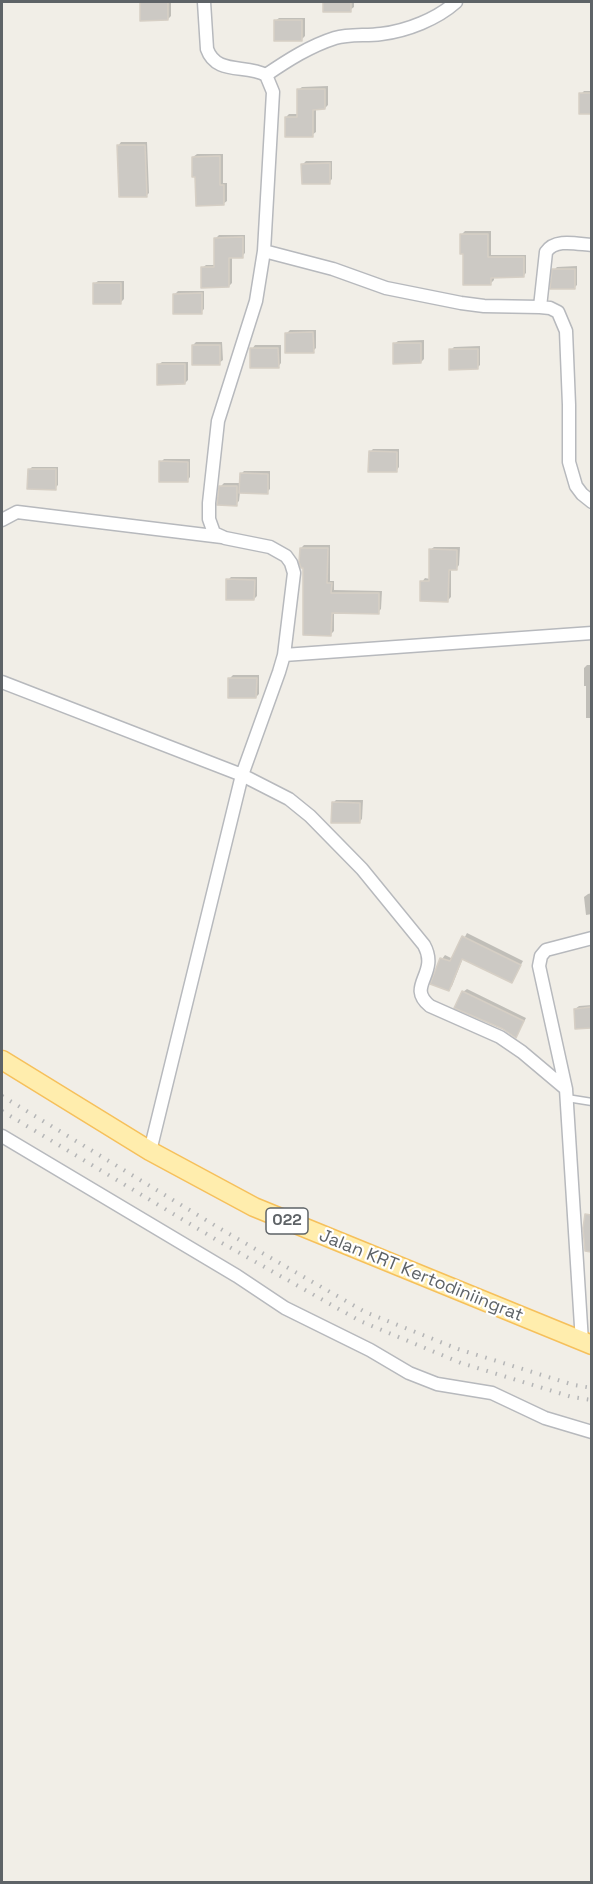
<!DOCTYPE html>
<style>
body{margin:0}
#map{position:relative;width:593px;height:1884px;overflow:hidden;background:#f1eee7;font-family:"Space Grotesk",sans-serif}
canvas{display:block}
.frame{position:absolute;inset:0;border:3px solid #5e6367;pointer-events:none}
</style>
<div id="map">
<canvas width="593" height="1884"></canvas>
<div class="frame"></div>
</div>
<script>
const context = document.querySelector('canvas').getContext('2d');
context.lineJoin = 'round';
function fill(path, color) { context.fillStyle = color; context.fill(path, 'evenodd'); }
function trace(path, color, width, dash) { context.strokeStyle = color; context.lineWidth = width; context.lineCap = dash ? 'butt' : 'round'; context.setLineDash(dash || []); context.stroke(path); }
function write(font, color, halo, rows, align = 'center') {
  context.font = font + ' "Space Grotesk",sans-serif'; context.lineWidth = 4.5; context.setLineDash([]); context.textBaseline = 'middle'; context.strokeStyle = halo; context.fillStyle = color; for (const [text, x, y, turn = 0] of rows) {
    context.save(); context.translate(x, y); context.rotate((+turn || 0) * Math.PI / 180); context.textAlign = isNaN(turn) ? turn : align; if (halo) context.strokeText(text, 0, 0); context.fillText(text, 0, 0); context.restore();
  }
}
fill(new Path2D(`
 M141,2h30v14l-3,3h-27z
 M324,2h30v5l-4,3h-26z
 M279,18h26v18l-3,3 -27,-18z
 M328,86v19l-3,3h-9v24l-4,3 -26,-18 3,-3h10l-1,-24 4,-3z
 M584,91h8v21h-11v-18z
 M121,142h26l2,51 -3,3 -28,-50z
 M197,154h26v29h4v18l-4,3 -30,-47z
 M306,161h26v18l-3,3 -26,-18z
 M465,231h26v24h35v18l-3,3h-29v4l-3,3 -27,-30 -3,-18z
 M219,235h26v18l-3,3h-10v27l-3,3 -27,-18 4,-3h10v-27z
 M577,266v19l-3,3 -20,-18 3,-3z
 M98,281h26v18l-3,3 -27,-18z
 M178,291h26v18l-3,3 -26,-18z
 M290,330h26v18l-3,3 -26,-18z
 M424,340v19l-3,3 -27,-18 4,-3z
 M196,342h26l1,18 -4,3 -26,-18z
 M255,345h26v18l-3,4 -26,-18z
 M480,346v19l-3,3 -26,-18 3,-3z
 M162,362h26v18l-3,3 -27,-18z
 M373,449h26v18l-3,4 -26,-19z
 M164,459h26v18l-3,4 -26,-19z
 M32,467h26v18l-3,3 -26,-18z
 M244,471h26v18l-3,3h-27l-1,9 -3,3 -15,-18 3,-3h17v-9z
 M304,545h26v36h4v9l48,1 -1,18 -3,3 -44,-1v20l-3,3 -26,-68 -4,-18z
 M434,547h26l-1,18 -3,4h-5v28l-3,3 -26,-18 3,-4 5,1v-29z
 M231,577h26v19l-3,3 -26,-19z
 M587,665h5v53h-6v-32h-2v-18z
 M233,675h26v19l-3,3 -26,-19z
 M336,800h27l-1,19 -3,3 -26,-19z
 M592,893v21l-6,1 -2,-18 4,-3z
 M467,933l56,28 -11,20 -49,-23 -11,28 -3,4 -7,-31 3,-4 8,4z
 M467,989l59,29 -8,15 -14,-5 -41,-36z
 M592,1005v21l-15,1 -2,-18 4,-3z
 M592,1287v23h-2v-22z`), '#0003');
const building = new Path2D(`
 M140,2h28v18l-28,1z
 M323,2h28v10h-28z
 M274,20h28v21h-28z
 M297,89h28v20l-12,1v27h-28v-20h12z
 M579,93h12v21h-12z
 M117,145h28l2,52h-28z
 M220,156v29h4v20l-28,1 -1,-29h-3v-20z
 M330,163v21h-28l-1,-20z
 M460,234h28v23h36v20l-33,1v7h-28v-31h-3z
 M243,237v21h-14v29l-28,1v-21h13v-29z
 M552,269h23v20h-25z
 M93,283h28v21h-28z
 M202,293v21h-29v-20z
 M313,332l1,21h-29v-20z
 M393,343h28v20l-28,1z
 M192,345h28v20h-28z
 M250,348h28l1,20h-29z
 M449,349h29v20l-29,1z
 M157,364h28v20l-28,1z
 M369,451l28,1v20h-29z
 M159,461l29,1v20h-29z
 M28,469h28v21l-29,-1z
 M240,473l28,1v20l-29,-1z
 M219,486h18v20l-20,-1z
 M300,548h28l-1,35h5l-1,10h48v21l-47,-1 -1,23 -28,-1v-67h-2l-2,-6z
 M429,549l28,1v20h-8l-1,32 -28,-1v-20h9z
 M226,579l29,1 -1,20h-28z
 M228,678h29l-1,20h-28z
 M332,802l28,1v20h-29z
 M462,936l59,29 -9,18 -50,-24 -13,32 -19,-7 10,-26 10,3z
 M462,991l62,30 -8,17 -13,-9 -49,-21z
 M591,1007v21l-16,1 -1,-20z
 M585,1214l6,1v37l-6,-1 -2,-23z`);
fill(building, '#ccc9c4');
trace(building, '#d6cfc5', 1.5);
const service = new Path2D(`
 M567,1098l25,4`);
const minor = new Path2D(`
 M266,75c22,-15 44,-29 69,-37 14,-4 31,-2 46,-4 26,-3 56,-15 75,-32
 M264,251l69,18 53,19 75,15 23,3 56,1 10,1 8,4 8,19 3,74v57l7,24 6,8 10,8
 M540,307l6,-55c9,-14 31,-8 46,-7
 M2,520l15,-8 205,25
 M284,655l308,-22
 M2,682l240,93 47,24 21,17 52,53 62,76c16,29 -19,41 6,61l70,31 22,15 44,37
 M2,1136l235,140 48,32 85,42 39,23 28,11 55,9 53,25 47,14
 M150,1151l92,-376 37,-103 5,-17 10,-82 -3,-10 -5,-7 -16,-9 -45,-9 -11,-5 -5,-14v-16l9,-82 38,-120 8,-50 9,-159 -7,-17c-21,-11 -50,0 -59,-26l-3,-47
 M582,1342l-16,-253 -27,-123 2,-10 5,-6 46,-12`);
const primary = new Path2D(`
 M2,1060l148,91 104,56 338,138`);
trace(service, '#b7b9bd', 9);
trace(minor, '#b7b9bd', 15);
trace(primary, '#f6c05b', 21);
trace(service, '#fff', 6);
trace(minor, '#fff', 12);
trace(primary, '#ffedad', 18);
trace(new Path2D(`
 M2,1096l222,135 141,81 93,37 116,36 18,3
 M2,1111l213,128 145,82 101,42 111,34 20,3`), '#b5b6b7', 4, [1.5, 8]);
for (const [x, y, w] of [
 [287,1221,42]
]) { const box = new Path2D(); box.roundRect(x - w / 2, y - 13, w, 26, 4.5); context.fillStyle = '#fff'; context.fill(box); trace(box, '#5e6367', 1.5); }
write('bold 16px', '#5e6367', null, [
 ["022",287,1221]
]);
write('18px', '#5e6367', '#fff', [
 ["Jalan KRT Kertodiniingrat",421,1276,22]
]);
</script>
